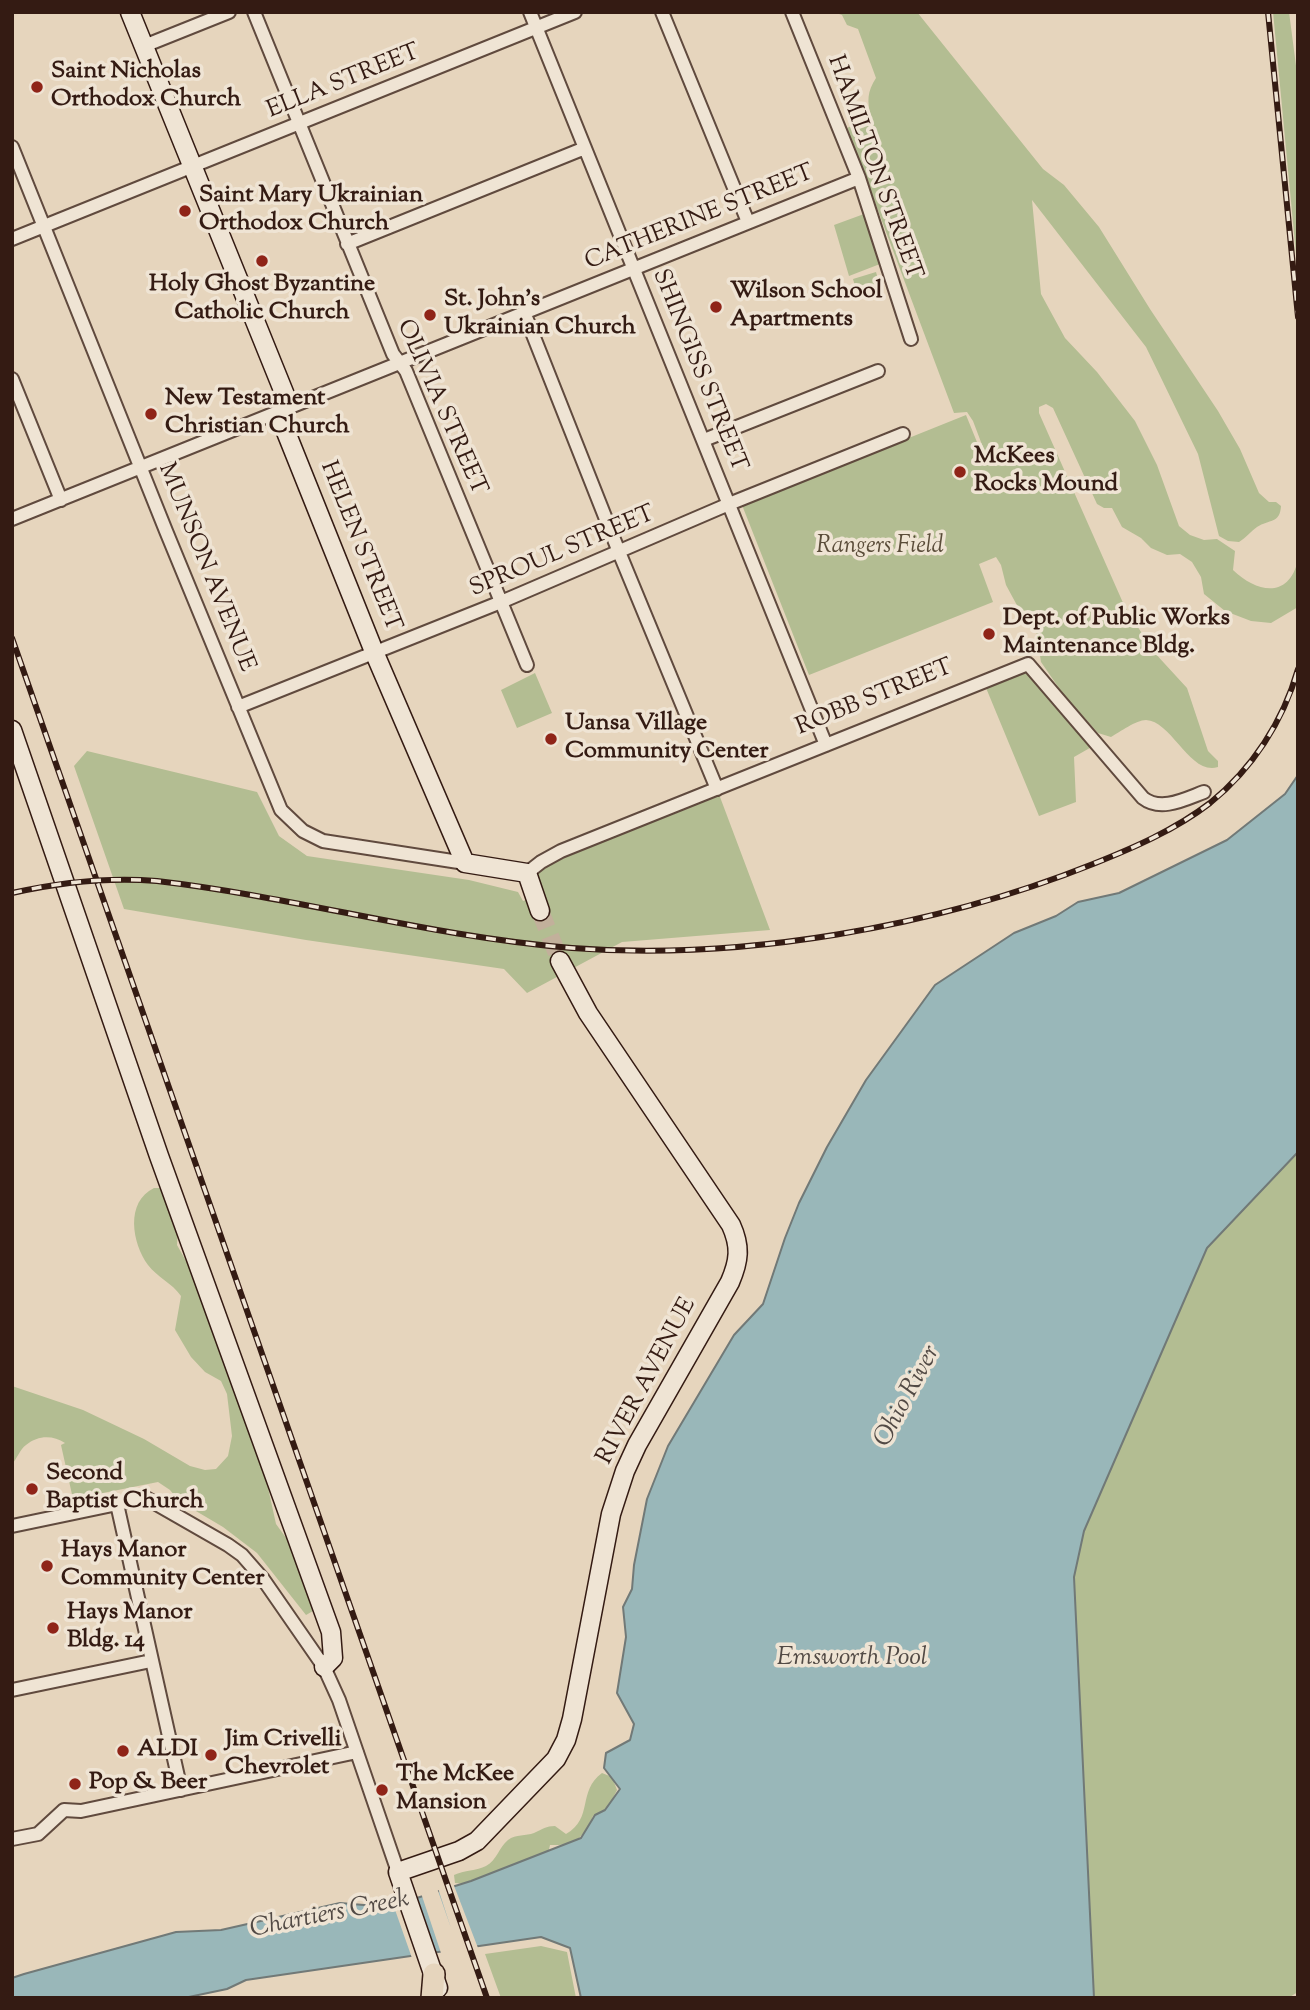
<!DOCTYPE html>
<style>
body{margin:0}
#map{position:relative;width:1310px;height:2010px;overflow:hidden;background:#e6d5bd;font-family:"Sorts Mill Goudy",serif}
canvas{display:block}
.frame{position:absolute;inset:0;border:14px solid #341b13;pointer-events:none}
</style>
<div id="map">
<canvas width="1310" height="2010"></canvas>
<div class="frame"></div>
</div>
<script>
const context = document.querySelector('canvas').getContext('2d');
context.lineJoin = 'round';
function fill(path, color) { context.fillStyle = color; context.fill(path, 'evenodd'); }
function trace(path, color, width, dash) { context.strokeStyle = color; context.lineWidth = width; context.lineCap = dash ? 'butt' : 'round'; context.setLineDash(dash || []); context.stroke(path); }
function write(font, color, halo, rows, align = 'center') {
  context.font = font + ' "Sorts Mill Goudy",serif'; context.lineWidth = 7; context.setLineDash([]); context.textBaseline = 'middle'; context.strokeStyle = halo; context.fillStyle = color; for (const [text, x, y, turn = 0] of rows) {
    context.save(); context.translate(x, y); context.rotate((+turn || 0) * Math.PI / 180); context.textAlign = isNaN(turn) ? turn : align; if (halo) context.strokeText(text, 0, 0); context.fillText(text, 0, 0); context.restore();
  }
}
fill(new Path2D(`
 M833,12h84l126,157 21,16 35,42 51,82 68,102 22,38 19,44 10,9h7l5,4c-1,18 -12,13 -24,21 -6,4 -11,11 -18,15l-11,-1 -9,-5 -21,-82 -52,-107 -114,-147 9,94 24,44 32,34 38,49 22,44 22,61 11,9 14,5 13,-1 18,12 -2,19c24,23 56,29 65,-10v47l-27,16 -20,-2 -26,-10 -21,-17 -3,-17 -9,-15 -12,-8 -13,1 -16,-7 -10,-10 -19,-11 -10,-19h-8l-7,-4 -44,-96 -7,-4 -7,3v6l85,192 29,46 34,37 21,63 10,10v6c-28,9 -46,-46 -72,-47 -10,0 -26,12 -35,17l-13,-4 -35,-39 -22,-32 -6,-39 -9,-1 -20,-37 -5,-20 -5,-8 -17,7 14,38 -184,73 -67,-170 224,-90 15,37 3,-2 -11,-29 -6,-9 -13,1 -107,-285 24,-11c-4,-16 -4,-25 5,-39l-18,-49 -11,-4 -5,-10z
 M1273,12h16l9,69v194z
 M864,214l16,50 -31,12 -15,-51z
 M876,272l4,14 -23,7 -4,-14z
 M1028,666l67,79 -21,12 2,45 -37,14 -55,-133z
 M535,673l17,40 -35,15 -16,-38z
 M87,751l170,41 22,44 28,20 162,24 49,12 5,9 19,-6 -9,-26 184,-80 53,141 -148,12 -95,51 -23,-24 -198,-29 -182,-31 -50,-143z
 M1298,1152v840l-10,6h-194l-20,-421 10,-46 123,-283z
 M154,1188h11l13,37 -1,20 9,16 16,13 50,141 24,109 13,18 31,65 -14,8 -49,-62 -34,-26 -44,-26 -9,-11 -12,-8 -85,17 -12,-54 4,-2c-12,-8 -27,-8 -39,2 -6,4 -9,14 -14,19v-78l71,24 61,29 46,27 15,4 11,-1 12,-13 4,-20 -5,-42 -6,-13 -16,-9 -14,-15 -16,-27 6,-34c-9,-13 -24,-19 -33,-31 -16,-22 -23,-63 6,-77z
 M602,1773l10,4 5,13 -10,20 -14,6c-11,23 -17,30 -43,29l-3,13 -82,26 -10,-1 -1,-8c10,-5 23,-4 32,-9 11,-6 13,-19 22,-26 8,-6 18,-4 26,-7 9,-4 12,-7 21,-7l11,8c28,-16 11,-43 36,-61z
 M541,1946l26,6 9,46h-75l-16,-44z`), '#b3bd92');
const water = new Path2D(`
 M1298,775v377l-91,96 -123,283 -10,46 20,421h-513l-11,-50 -29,-11 -295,43 -19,9 -43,9h-172v-20l12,-4 152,-42 45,-2 119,-27 48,4 83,-26 110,-43 14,-23 10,-5 15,-21 -16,-21 2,-15 24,-13 4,-16 -17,-31 9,-56 -3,-30 9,-18 2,-24 13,-66 21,-53 66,-111 29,-31 22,-66 14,-35 28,-56 39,-67 69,-95 79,-52 42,-17 22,-14 41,-9 108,-53 58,-46z`);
fill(water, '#99b7b9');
trace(water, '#717977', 2);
fill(new Path2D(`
 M453,1883l25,65 -36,8 -21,-63 16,-5 14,40 -13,-40z
 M417,1896l21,61 -25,4 -20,-57z`), '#e6d5bd');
trace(new Path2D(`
 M540,911l20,50`), '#c2b09b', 18, [18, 9]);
const street = new Path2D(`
 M254,12l139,342 13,17 121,294
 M530,12l296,733
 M662,12l86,210
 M792,12l67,166 52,161
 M144,46l85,-34
 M12,147l154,384 115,279 22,21 20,10 142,22
 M12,239l563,-227
 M347,244l238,-96
 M524,312l95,240 98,237
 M12,379l49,121
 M704,440l174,-69
 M12,519l847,-341
 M238,707l263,-105 228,-98 174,-70
 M527,873l14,-11 20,-11 467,-187 115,134c18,14 42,1 61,-6
 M117,1504l64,286
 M12,1526l134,-28 82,47 14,10 21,24 61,88 15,33 59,172
 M12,1690l139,-29
 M12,1839l26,-5 26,-24 17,1 276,-59`);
const secondary = new Path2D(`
 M130,12l155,383 -3,27 93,232 90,209 62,10 13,38
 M12,730l147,426 172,476 2,26 -9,9
 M438,1988l-40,-116 61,-21 18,-10 79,-82 10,-19 6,-21 39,-205 14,-43 12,-26 93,-163c9,-21 11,-35 1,-57l-143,-212 -28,-52`);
const primary = new Path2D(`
 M432,1998l2,-24`);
trace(street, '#604a3e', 16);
trace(secondary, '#341b13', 21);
trace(primary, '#341b13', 24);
trace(street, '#efe4d4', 12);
trace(secondary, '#efe4d4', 18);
trace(primary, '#e6d5bd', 21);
const rail = new Path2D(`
 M1268,12l30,305
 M12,638l475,1360
 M12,893c49,-11 96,-16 145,-12 139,16 275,56 415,67 169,13 364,-21 521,-84 40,-16 82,-34 117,-61 42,-34 73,-81 88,-134`);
trace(rail, '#341b13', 6);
trace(rail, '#efe4d4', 3.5, [10]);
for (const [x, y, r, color] of [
 [37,87,7,"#8f2418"],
 [185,211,7,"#8f2418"],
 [262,261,7,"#8f2418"],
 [716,307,7,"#8f2418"],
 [430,315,7,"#8f2418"],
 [151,414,7,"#8f2418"],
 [960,472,7,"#8f2418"],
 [989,634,7,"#8f2418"],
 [551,739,7,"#8f2418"],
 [32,1489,7,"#8f2418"],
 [47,1566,7,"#8f2418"],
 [53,1628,7,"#8f2418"],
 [123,1751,7,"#8f2418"],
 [211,1755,7,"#8f2418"],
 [75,1784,7,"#8f2418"],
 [382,1790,7,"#8f2418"]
]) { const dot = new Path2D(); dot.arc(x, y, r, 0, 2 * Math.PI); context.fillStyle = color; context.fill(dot); trace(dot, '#efe4d4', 2.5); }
write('bold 24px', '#341b13', '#efe4d4', [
 ["Saint Nicholas",51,73],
 ["Orthodox Church",51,101],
 ["Saint Mary Ukrainian",199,197],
 ["Orthodox Church",199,225],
 ["Holy Ghost Byzantine",262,286,"center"],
 ["Catholic Church",262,314,"center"],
 ["Wilson School",730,293],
 ["Apartments",730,321],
 ["St. John's",444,301],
 ["Ukrainian Church",444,329],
 ["New Testament",165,400],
 ["Christian Church",165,428],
 ["McKees",974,458],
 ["Rocks Mound",974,486],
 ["Dept. of Public Works",1003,620],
 ["Maintenance Bldg.",1003,648],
 ["Uansa Village",565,725],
 ["Community Center",565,753],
 ["Second",46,1475],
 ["Baptist Church",46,1503],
 ["Hays Manor",61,1552],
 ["Community Center",61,1580],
 ["Hays Manor",67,1614],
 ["Bldg. 14",67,1642],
 ["Jim Crivelli",225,1741],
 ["Chevrolet",225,1769],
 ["ALDI",137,1751],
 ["The McKee",396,1776],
 ["Mansion",396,1804],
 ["Pop & Beer",89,1784]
], 'left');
write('24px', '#341b13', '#efe4d4', [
 ["ELLA STREET",344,83,-22],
 ["HAMILTON STREET",873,168,70],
 ["CATHERINE STREET",700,219,-22],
 ["SHINGISS STREET",698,371,68],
 ["OLIVIA STREET",440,408,66],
 ["HELEN STREET",359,547,68],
 ["SPROUL STREET",563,553,-23],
 ["MUNSON AVENUE",205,568,68],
 ["ROBB STREET",875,699,-22],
 ["RIVER AVENUE",648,1382,-62]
]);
write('italic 24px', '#5a4c39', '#efe4d4', [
 ["Rangers Field",880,548]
]);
write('italic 26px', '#524a45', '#efe4d4', [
 ["Ohio River",909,1397,-62],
 ["Emsworth Pool",852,1660],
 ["Chartiers Creek",330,1916,-11]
]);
</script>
